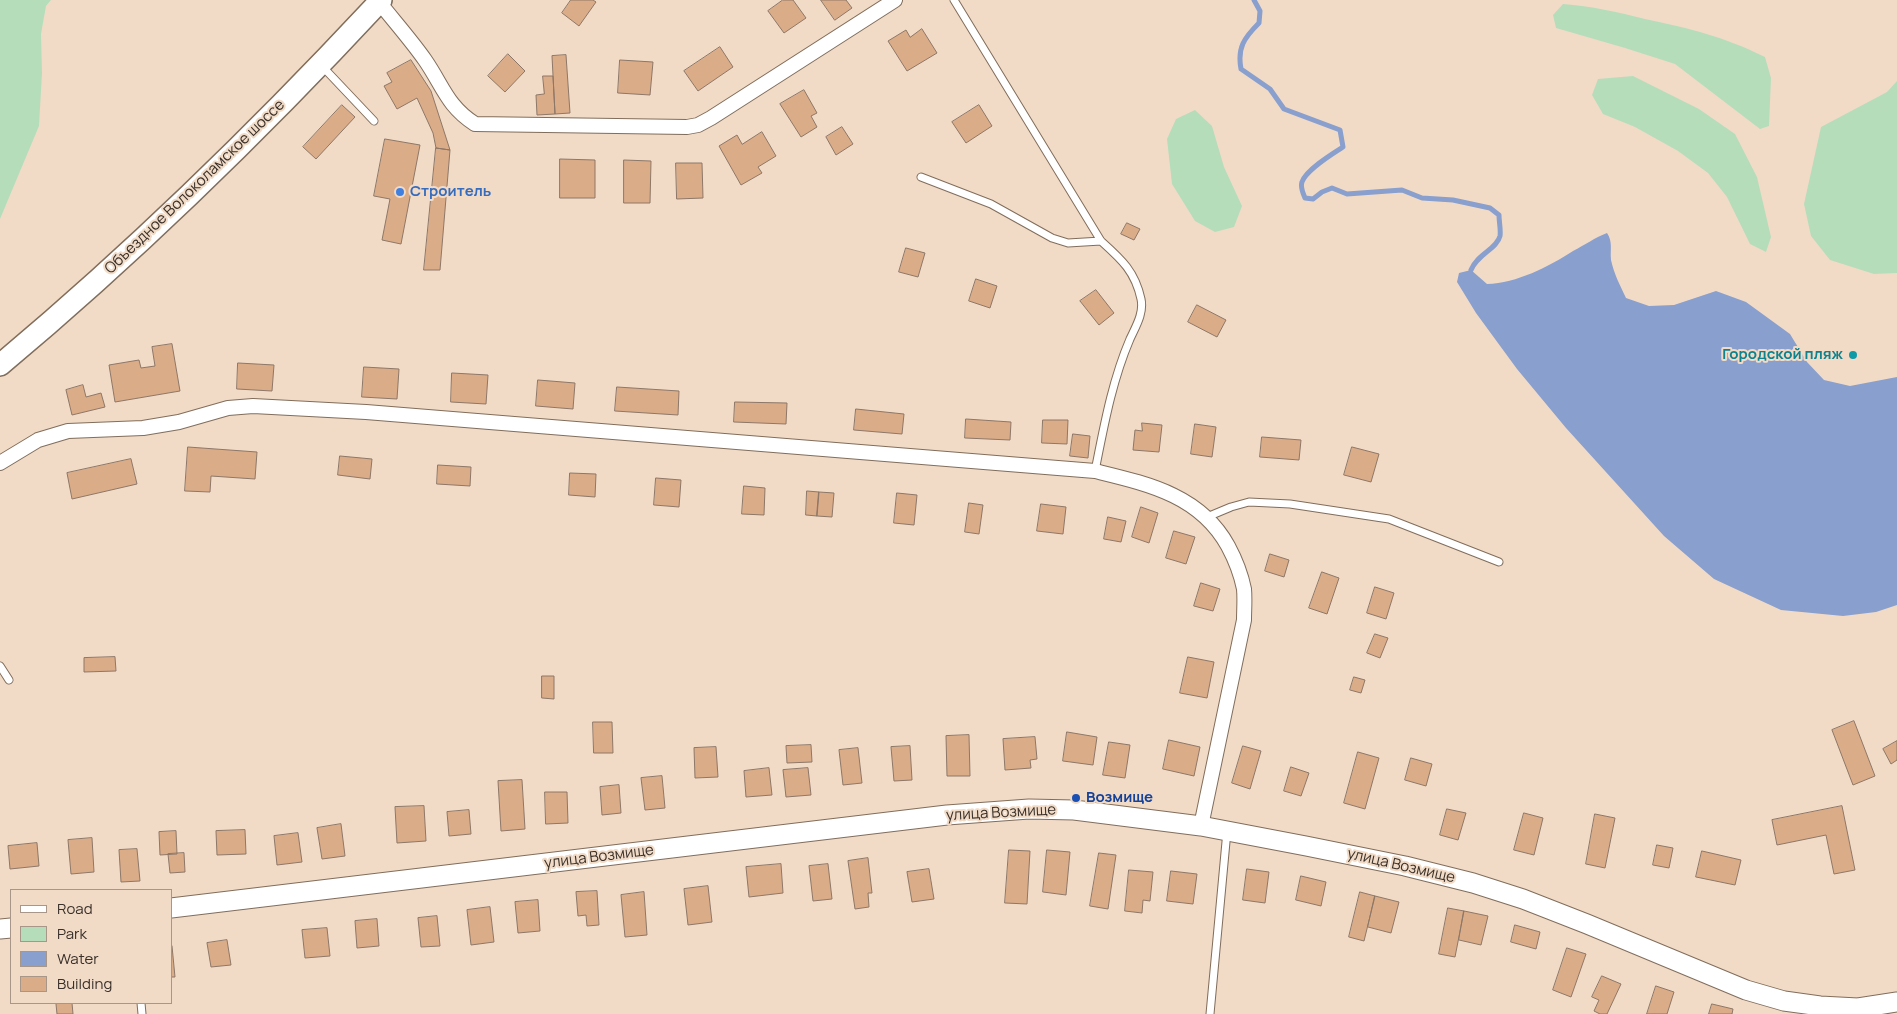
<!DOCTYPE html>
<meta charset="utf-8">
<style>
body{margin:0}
#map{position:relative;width:1897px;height:1014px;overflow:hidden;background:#f1dbc7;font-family:Manrope,sans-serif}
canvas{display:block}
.legend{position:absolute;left:10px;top:889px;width:162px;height:115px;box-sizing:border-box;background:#f1dbc7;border:1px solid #a89788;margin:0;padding:6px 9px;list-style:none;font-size:15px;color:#3a312a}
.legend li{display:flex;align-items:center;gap:10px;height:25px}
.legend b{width:25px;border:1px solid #a89788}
</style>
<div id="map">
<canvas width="1897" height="1014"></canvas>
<ul class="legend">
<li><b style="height:6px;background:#fff"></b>Road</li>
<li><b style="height:14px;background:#b6ddba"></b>Park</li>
<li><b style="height:14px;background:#899fcd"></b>Water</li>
<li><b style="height:14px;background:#dbac88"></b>Building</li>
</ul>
</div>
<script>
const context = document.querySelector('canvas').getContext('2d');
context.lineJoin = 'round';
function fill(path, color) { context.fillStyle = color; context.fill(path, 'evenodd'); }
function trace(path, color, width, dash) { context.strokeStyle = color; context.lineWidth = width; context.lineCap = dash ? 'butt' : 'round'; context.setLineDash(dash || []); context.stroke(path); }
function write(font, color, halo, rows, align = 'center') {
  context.font = font + ' Manrope,sans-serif'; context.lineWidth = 4; context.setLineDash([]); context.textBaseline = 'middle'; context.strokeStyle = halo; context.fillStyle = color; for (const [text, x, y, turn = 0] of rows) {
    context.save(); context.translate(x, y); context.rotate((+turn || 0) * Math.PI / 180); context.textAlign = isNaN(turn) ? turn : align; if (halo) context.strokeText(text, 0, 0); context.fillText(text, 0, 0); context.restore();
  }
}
fill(new Path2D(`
 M0,0h51l-5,6 -5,28 1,39 -3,53 -39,93z
 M1563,4c28,2 55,8 82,15 44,9 80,18 120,38l6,21 -2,48 -9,3 -85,-65 -50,-16 -69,-20 -3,-13z
 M1633,76l66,33 36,25 22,43 14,60 -5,15 -16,-8 -23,-47 -19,-24 -30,-22 -43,-24 -32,-13 -11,-19 6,-16z
 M1897,81v192l-23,1 -44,-14 -19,-24 -7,-32 17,-77 66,-35z
 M1195,110l17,16 12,41 18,39 -8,21 -19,5 -20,-11 -23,-37 -5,-45 9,-20z`), '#b6ddba');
fill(new Path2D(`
 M1607,233c6,9 3,17 4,27 3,14 9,25 15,38l23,8 25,-1 42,-14 30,11 44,32 17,28 17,18 26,6 47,-9v228l-21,7 -33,4 -62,-6 -67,-31 -50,-43 -98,-108 -49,-59 -41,-56 -19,-31 2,-9 12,-3 16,14c30,-1 61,-17 86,-33 12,-6 21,-13 34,-18z`), '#899fcd');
trace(new Path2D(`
 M1254,0l6,11 -1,12c-15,15 -22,25 -18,46l29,20 14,20 56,21 3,17c-11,7 -37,23 -41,35 -2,5 1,11 3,16l8,1 9,-7 10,-4 15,6 55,-4 20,8 31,2 37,8 9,7c0,7 2,15 1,21 -3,13 -23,18 -29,34`), '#899fcd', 5);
const building = new Path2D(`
 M571,0h22l3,2 -17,24 -17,-13z
 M783,0h10l13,18 -22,15 -16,-22z
 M821,0h25l6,8 -17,12z
 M922,29l15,24 -30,18 -19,-30 18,-11 4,7z
 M720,47l13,20 -35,24 -14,-20z
 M508,54l17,17 -20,21 -17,-16z
 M566,55l4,58 -15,1 -3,-58z
 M411,60l20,31 19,59 -14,-2 -3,-15 -16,-35 -20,11 -13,-23 8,-4 -5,-9z
 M620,60l33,2 -3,33 -32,-2z
 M543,76h10l2,38 -18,1 -1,-20 8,-1z
 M804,90l13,23 -6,3 6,11 -16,10 -21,-33z
 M342,105l13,12 -39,42 -13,-12z
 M979,105l13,21 -26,17 -14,-21z
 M842,127l11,17 -17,11 -10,-18z
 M762,132l14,24 -18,11 4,6 -21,12 -22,-39 18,-11 5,9z
 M385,139l35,6 -19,99 -19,-4 8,-41 -16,-3z
 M436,148l14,2 -10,120h-16z
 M560,159l35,1v38h-35z
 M624,160l27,1 -1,42h-26z
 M676,163h26l1,35 -26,1z
 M1127,223l13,6 -6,11 -13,-6z
 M906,248l19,5 -7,24 -19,-5z
 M976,279l21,7 -7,22 -21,-7z
 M1096,290l18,23 -15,12 -19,-24z
 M1197,305l29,15 -9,17 -29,-15z
 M172,344l8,47 -65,11 -6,-37 30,-5 2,8 14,-2 -3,-19z
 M238,363l36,2 -2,26 -35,-2z
 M364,367l35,2 -2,30 -35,-2z
 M452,373l36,2 -2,29 -35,-2z
 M538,380l37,3 -2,26 -37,-3z
 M83,385l3,12 15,-4 4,14 -33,8 -6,-25z
 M617,387l62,4 -1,24 -63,-4z
 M735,402l52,1 -1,21 -52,-2z
 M856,409l48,5 -2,20 -48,-4z
 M966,419l45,3 -1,18 -45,-2z
 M1043,420h25l-1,24 -25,-1z
 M1142,423l20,2 -3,27 -26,-2 2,-20 7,1z
 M1195,424l21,3 -4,30 -21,-3z
 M1073,434l17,2 -2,22 -18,-2z
 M1262,437l39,3 -2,20 -39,-3z
 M188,447l69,5 -2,27 -44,-3 -1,16 -25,-1z
 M1352,447l27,7 -8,28 -27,-7z
 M340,456l32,3 -2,20 -32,-4z
 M131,459l6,25 -65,15 -5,-26z
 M438,465l33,2 -1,19 -33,-2z
 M570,473l26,1 -1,23 -26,-2z
 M656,478l25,2 -2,27 -25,-2z
 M744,486l21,2 -1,27 -22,-1z
 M807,491l12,1 -2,24 -11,-1z
 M819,492l15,1 -2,24 -15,-1z
 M897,493l20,2 -3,30 -20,-2z
 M969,503l14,2 -4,29 -14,-2z
 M1041,504l25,3 -3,27 -26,-3z
 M1141,507l17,6 -9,30 -17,-6z
 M1108,517l18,4 -5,21 -17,-3z
 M1174,531l21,6 -9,27 -20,-6z
 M1270,554l19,6 -5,17 -19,-6z
 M1322,572l17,6 -12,36 -18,-6z
 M1201,583l19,6 -7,22 -19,-5z
 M1375,587l19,6 -8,26 -19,-6z
 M1375,634l13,4 -8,20 -13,-5z
 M115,657l1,14 -32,1v-14z
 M1188,657l26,5 -7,36 -27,-5z
 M542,676h12v23l-12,-1z
 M1354,677l11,3 -4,13 -11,-3z
 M1854,721l21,55 -22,9 -21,-55z
 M593,722h19l1,31h-19z
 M1067,732l30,5 -4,28 -30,-4z
 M969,735l1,41h-23l-1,-40z
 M1035,737l2,22 -7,1 1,8 -26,2 -2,-31z
 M1169,740l31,7 -6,29 -31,-7z
 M1897,741v19l-6,4 -8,-15z
 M1109,742l21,3 -5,33 -22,-3z
 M811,745l1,17 -25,1 -1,-17z
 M910,746l2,34 -18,1 -3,-34z
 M1243,746l18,5 -11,38 -18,-6z
 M716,747l2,30 -23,1 -1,-30z
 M858,748l4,35 -19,2 -4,-35z
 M1358,752l21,6 -14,51 -21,-6z
 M1411,758l21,6 -6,22 -21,-6z
 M1291,767l18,6 -8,23 -17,-5z
 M769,768l3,27 -26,2 -2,-26z
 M808,768l3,27 -25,2 -3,-27z
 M662,776l3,32 -20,2 -4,-32z
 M522,780l3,49 -24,2 -3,-50z
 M619,785l2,28 -19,2 -2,-28z
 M545,792h22l1,31 -22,1z
 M424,806l2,35 -29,2 -2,-36z
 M1842,806l13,64 -21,4 -8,-39 -49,10 -5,-25z
 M1447,809l19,4 -8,27 -18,-5z
 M469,810l2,24 -22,2 -2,-24z
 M1524,813l19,5 -9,37 -20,-5z
 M1595,814l20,4 -10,50 -19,-4z
 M341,824l4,32 -23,3 -5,-31z
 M245,830l1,24 -29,1 -1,-24z
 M176,831l1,23 -17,1 -1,-23z
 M298,833l4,29 -25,3 -3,-29z
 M92,838l2,34 -23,2 -3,-34z
 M37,843l2,23 -29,3 -2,-23z
 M1657,845l16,3 -4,20 -16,-3z
 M137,849l3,32 -19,1 -2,-32z
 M1009,850l21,1 -3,53 -22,-1z
 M1047,850l23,2 -4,43 -23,-3z
 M1702,851l39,9 -6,25 -39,-8z
 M184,853l1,19 -15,1 -2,-19z
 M1099,853l17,2 -8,54 -18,-3z
 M868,858l4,35h-4l1,14 -14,2 -7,-48z
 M781,864l2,29 -34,4 -3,-30z
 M828,864l4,35 -19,2 -4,-35z
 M929,869l5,30 -22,3 -5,-30z
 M1247,869l22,3 -4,31 -22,-3z
 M1129,870l24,2 -3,29 -7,-1 -1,13 -17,-2z
 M1171,871l26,3 -4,30 -26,-3z
 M1301,876l25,6 -5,24 -25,-6z
 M708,886l4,36 -24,3 -4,-36z
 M597,891l2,34 -12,1 -1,-11 -8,1 -2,-24z
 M644,892l3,43 -22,2 -4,-42z
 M1360,892l15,4 -11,45 -15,-4z
 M1375,896l24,6 -8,31 -23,-6z
 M538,900l2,31 -22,2 -3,-31z
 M490,907l4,35 -23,3 -4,-35z
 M1448,908l16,3 -9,46 -16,-3z
 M1464,911l24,5 -7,29 -22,-5z
 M437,916l3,30 -19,1 -3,-29z
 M377,919l2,27 -22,2 -2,-27z
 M1515,925l25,7 -4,17 -25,-7z
 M327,928l3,28 -25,2 -3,-28z
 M227,940l4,25 -20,2 -4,-24z
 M172,946l3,31h-4v-31z
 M1567,948l19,6 -15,43 -18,-7z
 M1602,976l19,8 -14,30h-7l-6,-3 5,-11 -7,-3z
 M1656,986l18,6 -7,22h-20z
 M72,1003l1,11h-16l-1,-10z
 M1712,1004l21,5 -1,5h-23z`);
fill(building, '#dbac88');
trace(building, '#8d7767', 1);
const lane = new Path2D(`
 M954,0l147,241c20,18 34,30 40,58 3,14 -5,27 -11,40 -18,42 -26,87 -35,132
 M321,65l53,56
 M921,177l70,27 61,34 16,5 33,-2
 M1207,517l24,-10 18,-5 41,2 99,15 110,43
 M0,666l9,14
 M141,1003l1,11
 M1210,1014l17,-183`);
const street = new Path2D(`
 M379,2c15,19 32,38 46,58 18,26 22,46 50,64l212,3 11,-2 13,-7 184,-118
 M0,463l38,-23 30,-9 75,-3 36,-6 49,-14 25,-2 113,6 729,59c53,13 105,24 133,75 7,13 13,28 16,43 1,10 0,21 0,31l-43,206`);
const secondary = new Path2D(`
 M171,908l776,-93 82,-6 45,1 127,16 105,20 99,20 68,17 50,16 64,25 159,66 38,11 36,5 38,2 39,-6
 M0,929l11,-1`);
const primary = new Path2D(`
 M0,365c135,-113 261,-236 381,-365`);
trace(lane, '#816d5b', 9);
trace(street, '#816d5b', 16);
trace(secondary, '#816d5b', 21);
trace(primary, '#816d5b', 24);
trace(lane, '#fff', 7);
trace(street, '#fff', 14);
trace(secondary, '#fff', 19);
trace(primary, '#fff', 21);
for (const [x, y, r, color] of [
 [400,192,5,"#3f7fe0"],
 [1853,355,5,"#0f9aa8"],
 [1076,798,5,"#1a4fb4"]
]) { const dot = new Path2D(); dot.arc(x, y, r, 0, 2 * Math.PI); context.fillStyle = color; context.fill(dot); trace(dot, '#f1dbc7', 2); }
write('15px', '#3a312a', '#f1dbc7', [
 ["Объездное Волоколамское шоссе",195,187,-44],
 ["улица Возмище",1001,813,-3],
 ["улица Возмище",599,857,-7],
 ["улица Возмище",1401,866,13]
]);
write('bold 15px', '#366cbe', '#f1dbc7', [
 ["Строитель",410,192]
], 'left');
write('bold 15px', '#0d838f', '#f1dbc7', [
 ["Городской пляж",1843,355]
], 'right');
write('bold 15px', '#164399', '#f1dbc7', [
 ["Возмище",1086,798]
], 'left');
</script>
